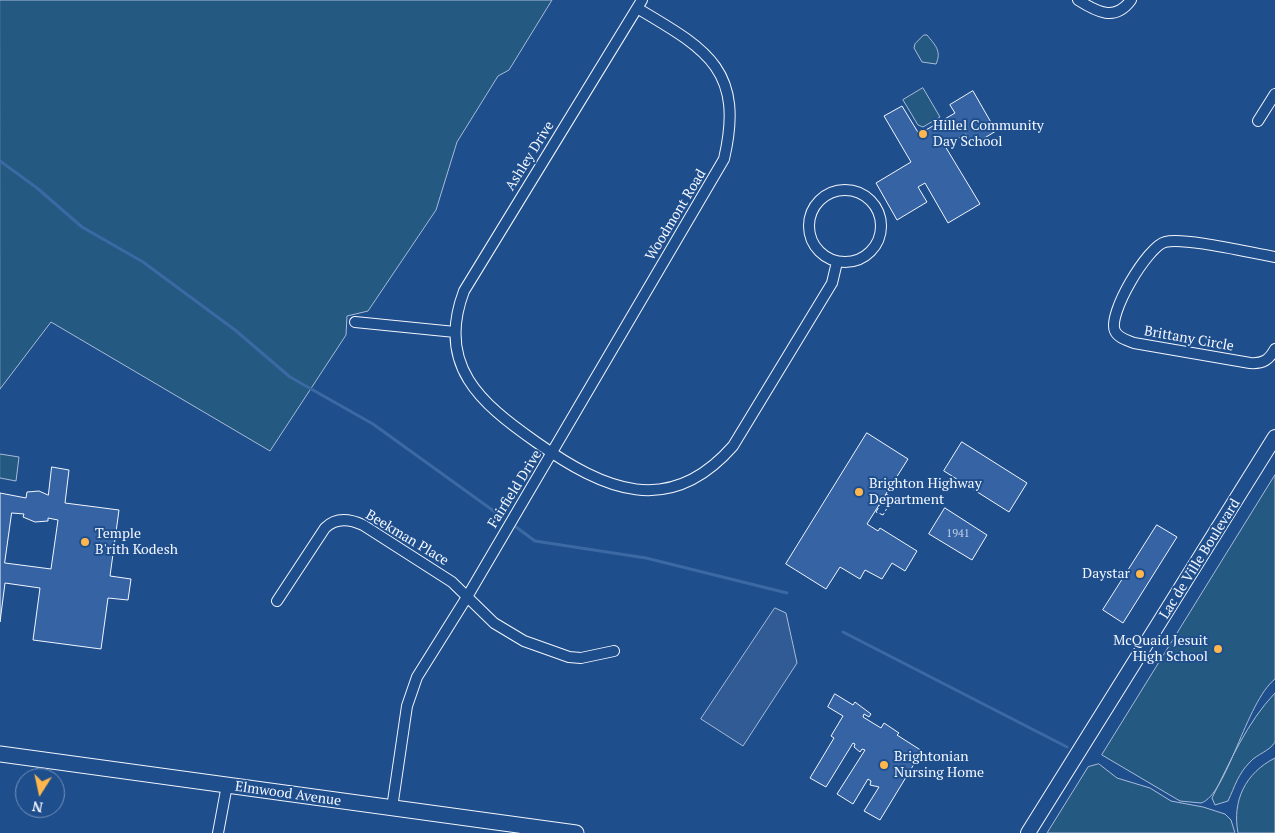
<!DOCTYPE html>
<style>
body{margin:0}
#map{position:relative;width:1275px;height:833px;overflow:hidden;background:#1f4e8c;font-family:"PT Serif",serif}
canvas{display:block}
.north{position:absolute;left:15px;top:768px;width:50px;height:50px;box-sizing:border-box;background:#1f4e8c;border:1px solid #7391ba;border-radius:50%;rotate:190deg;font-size:14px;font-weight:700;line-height:20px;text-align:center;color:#f2f6ff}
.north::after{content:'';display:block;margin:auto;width:18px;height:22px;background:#ffb74d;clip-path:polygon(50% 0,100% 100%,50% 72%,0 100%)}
</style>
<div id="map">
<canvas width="1275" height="833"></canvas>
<div class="north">N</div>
</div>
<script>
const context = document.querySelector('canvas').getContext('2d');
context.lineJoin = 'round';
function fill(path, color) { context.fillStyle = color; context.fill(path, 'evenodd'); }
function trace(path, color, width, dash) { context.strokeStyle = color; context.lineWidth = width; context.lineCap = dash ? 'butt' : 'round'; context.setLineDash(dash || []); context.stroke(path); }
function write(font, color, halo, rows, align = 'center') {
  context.font = font + ' "PT Serif",serif'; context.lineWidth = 4; context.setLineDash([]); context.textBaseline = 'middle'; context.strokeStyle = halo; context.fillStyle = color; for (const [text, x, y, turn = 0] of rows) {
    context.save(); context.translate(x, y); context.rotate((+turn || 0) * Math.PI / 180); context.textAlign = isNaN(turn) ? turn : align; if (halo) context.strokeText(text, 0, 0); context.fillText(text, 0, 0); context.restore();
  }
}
const green = new Path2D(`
 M0,0h552l-43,70 -11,6 -41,66 -21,68 -68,101 -21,5 -1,19 -76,116 -219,-129 -51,67z
 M924,35h3c8,10 15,16 9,29l-14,-2 -8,-14 1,-4z
 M923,88l17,29 -17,10 -5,-2 -15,-25z
 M0,454l19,3 -3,24 -16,-3z
 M1275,475v204c-29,23 -48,116 -74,124l-21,-2 -78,-46z
 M1275,693v49c-5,9 -18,12 -25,20 -12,12 -15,24 -22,39l-13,4 -3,-7c18,-36 35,-76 63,-105z
 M1275,758v75h-37c-6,-32 7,-60 37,-75z
 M1099,764l18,14 33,10 21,13 32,6 22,7 6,6 4,13h-188l41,-66z`);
fill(green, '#245a82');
trace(green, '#a8bbd7', 1);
const parking = new Path2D(`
 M775,608l11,5 11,50 -54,83 -42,-27z`);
fill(parking, '#305b95');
trace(parking, '#a8bbd7', 1);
trace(new Path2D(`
 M0,161l37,27 45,39 61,35 92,68 55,47 83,47 129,93
 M516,527l19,14 111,17 141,35
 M843,632l224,115`), '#3b69a3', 3);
const building = new Path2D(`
 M973,91l23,40 -23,14 -7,-11 -21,12 35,58 -32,19 -23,-40 -7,4 9,15 -30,18 -21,-37 35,-21 -27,-46 18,-10 17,28 36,-21 -5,-8z
 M867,433l41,26 -41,65 11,7 2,-3 37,23 -12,20 -13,-8 -10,16 -17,-9 -5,9 -20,-12 -14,22 -40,-25z
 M962,442l65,41 -18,29 -65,-41z
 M52,467l17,3 -4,33 54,7 -9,66 21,3 -3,21 -20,-2 -7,51 -68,-9 7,-52 -35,-5 -5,39v-129l26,5 1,-6 12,-1 9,4zM12,513l12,1 -1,3 12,5 13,-1v-3l10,2 -7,49 -46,-6z
 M945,508l42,27 -15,25 -43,-26z
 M1157,525l20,12 -54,86 -20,-13z
 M835,694l18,11 2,-3 16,12 -2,3 -5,-3 -1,3 18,11 3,-5 15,10 -2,2 25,16 -42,69 -16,-9 15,-24 -9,-2 1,-4 -3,-2 -15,25 -16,-10 28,-44 -3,-1 -2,3 -6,-5 1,-3 -2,-1 -27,44 -16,-9 24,-40 -3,-2 12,-20 -15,-9z`);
fill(building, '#3563a3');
trace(building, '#f2f6ff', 1);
const street = new Path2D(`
 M642,0l-178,291c-28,74 16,112 72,151 68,48 133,77 197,4l99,-163 5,-21
 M1078,0c19,12 37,22 53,0
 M1258,121l17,-27
 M809 226a36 36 0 1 1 72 0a36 36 0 1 1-72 0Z
 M1275,257c-24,-4 -90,-20 -110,-15 -17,4 -58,72 -50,89 3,7 12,9 19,12l116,20c13,1 19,-3 25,-14
 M355,322l100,10
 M277,601l48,-73c11,-11 25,-9 38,-3l89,57 42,41 30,18 45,16 12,1 33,-7
 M392,808l15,-102 10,-29 50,-80 257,-438c21,-90 -18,-110 -87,-151
 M218,833l9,-48`);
const secondary = new Path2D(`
 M1028,833l247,-396`);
const primary = new Path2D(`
 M0,754l576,79`);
trace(street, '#f2f6ff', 12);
trace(secondary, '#f2f6ff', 16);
trace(primary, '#f2f6ff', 17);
trace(street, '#1f4e8c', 10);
trace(secondary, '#1f4e8c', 14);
trace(primary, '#1f4e8c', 15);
trace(new Path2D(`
 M886,494l7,4 -10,17 -7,-3z`), '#f2f6ff', 1, [6, 2.5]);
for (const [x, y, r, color] of [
 [923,134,5,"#ffb74d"],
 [859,492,5,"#ffb74d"],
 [85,542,5,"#ffb74d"],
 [1140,574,5,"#ffb74d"],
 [1218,649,5,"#ffb74d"],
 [884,765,5,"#ffb74d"]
]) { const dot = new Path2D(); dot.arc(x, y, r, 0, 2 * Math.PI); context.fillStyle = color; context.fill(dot); trace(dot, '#1f4e8c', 2); }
write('11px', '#c3d1e8', null, [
 ["1941",958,534]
]);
write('14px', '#f2f6ff', '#1f4e8c', [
 ["Hillel Community",933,126],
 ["Day School",933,142],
 ["Brighton Highway",869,484],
 ["Department",869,500],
 ["Temple",95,534],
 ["B'rith Kodesh",95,550],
 ["Daystar",1130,574,"right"],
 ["McQuaid Jesuit",1208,641,"right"],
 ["High School",1208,657,"right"],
 ["Brightonian",894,757],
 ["Nursing Home",894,773]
], 'left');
write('14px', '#f2f6ff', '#1f4e8c', [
 ["Ashley Drive",530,156,-58],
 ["Woodmont Road",676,215,-59],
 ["Brittany Circle",1189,339,10],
 ["Fairfield Drive",515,489,-58],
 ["Beekman Place",407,538,31],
 ["Lac de Ville Boulevard",1200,559,-58],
 ["Elmwood Avenue",288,794,8]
]);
</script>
